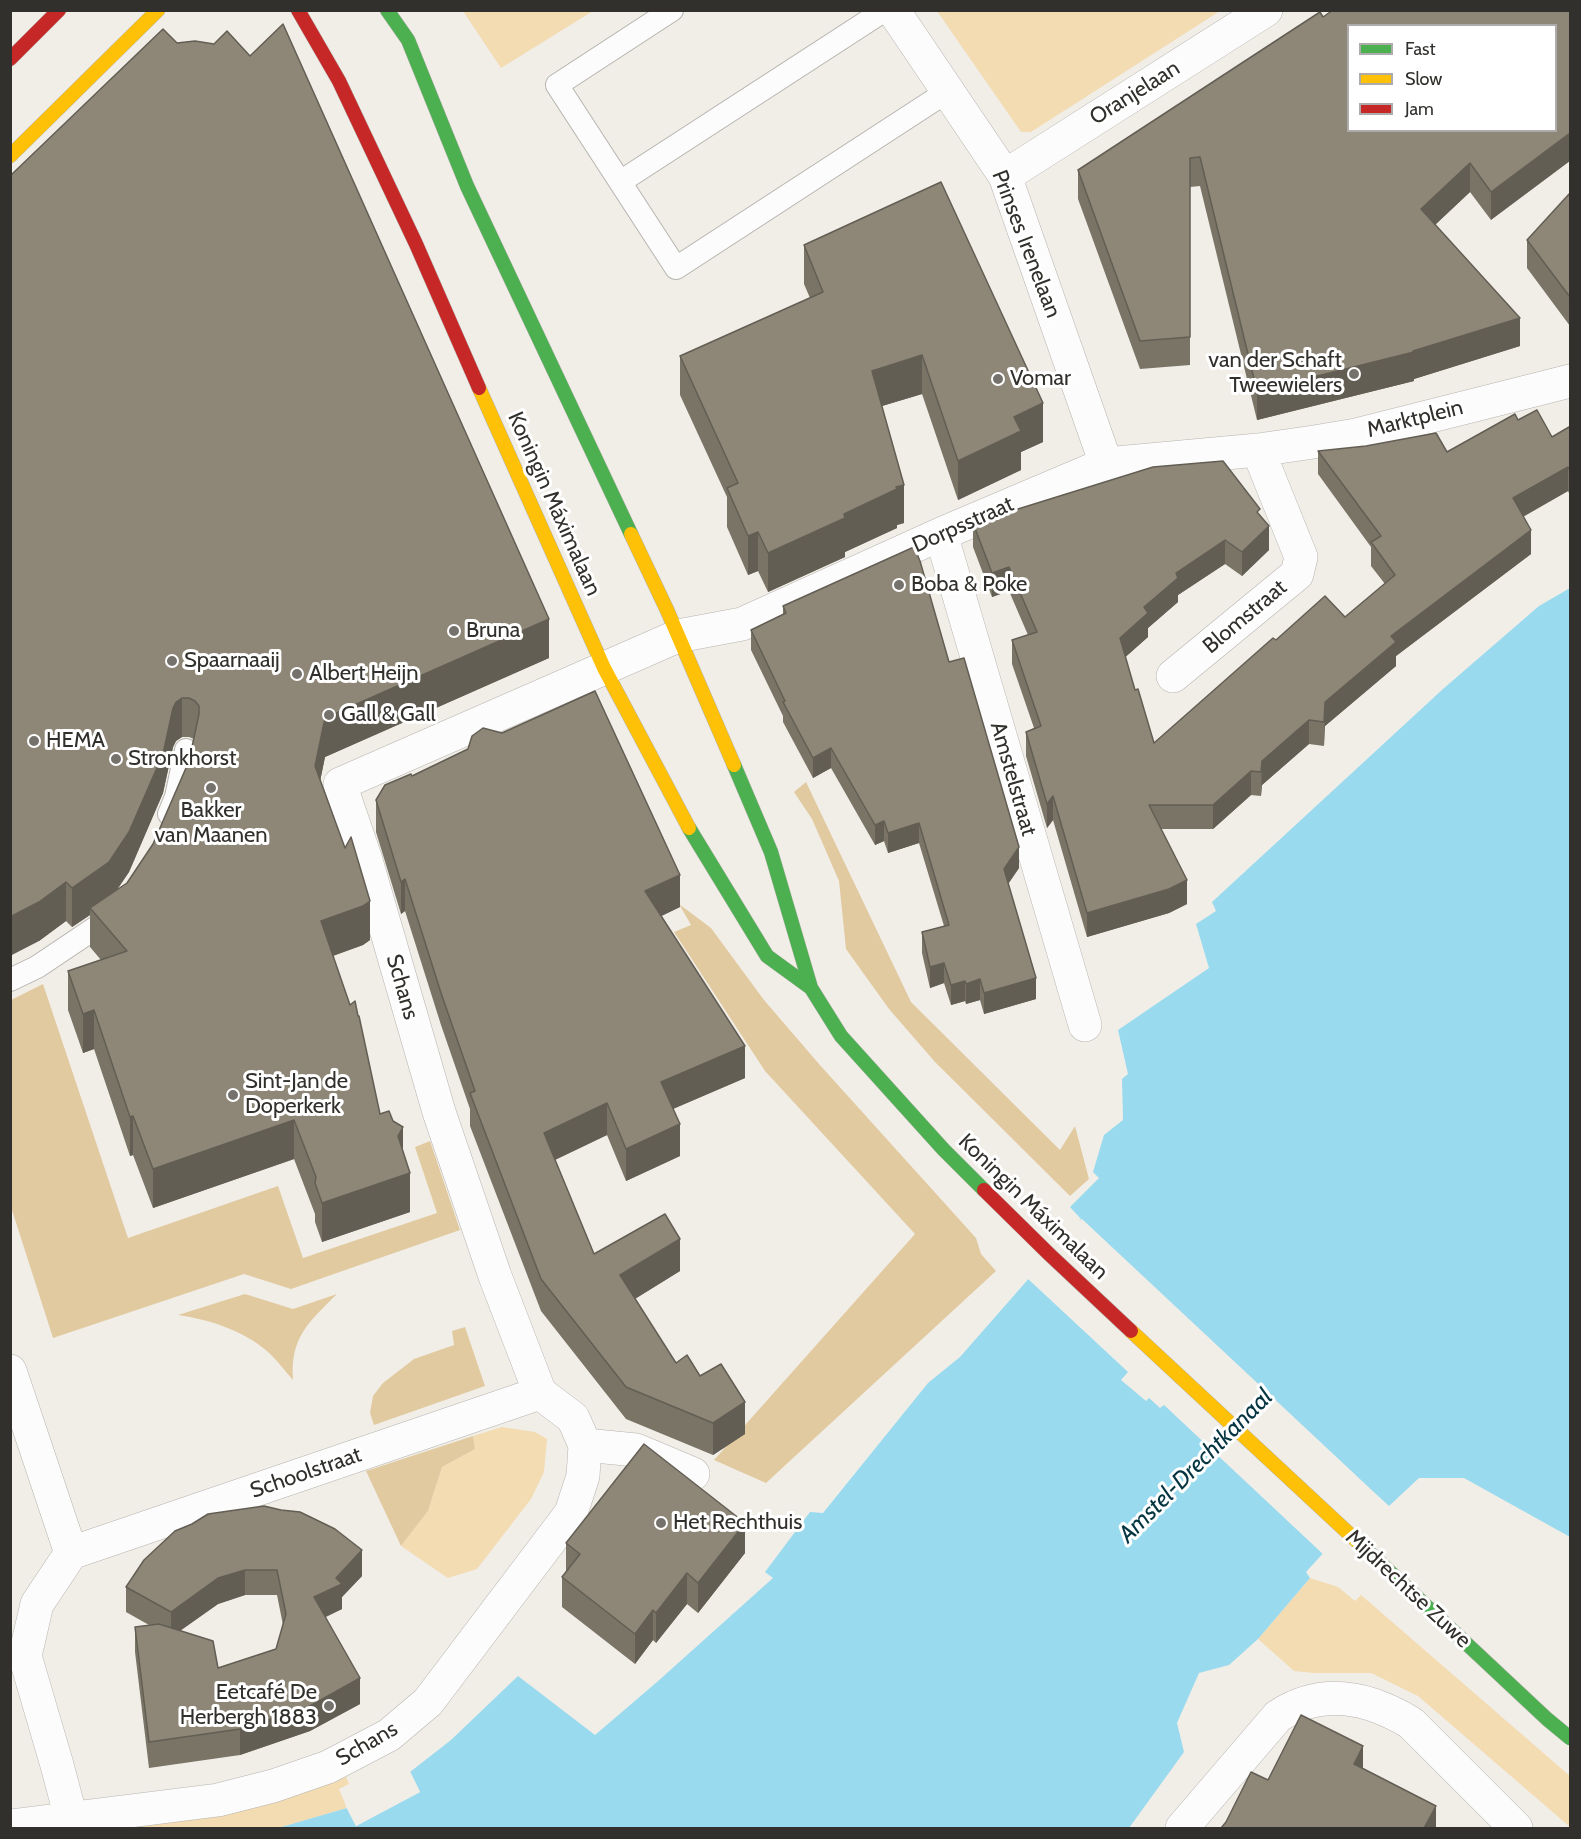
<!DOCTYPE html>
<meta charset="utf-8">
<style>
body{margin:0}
#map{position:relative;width:1581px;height:1839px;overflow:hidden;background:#f1eee8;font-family:Cabin,sans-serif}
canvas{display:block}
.frame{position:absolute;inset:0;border:12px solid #32302c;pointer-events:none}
.legend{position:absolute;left:1347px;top:24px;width:210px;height:108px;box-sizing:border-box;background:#fff;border:2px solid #adacab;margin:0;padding:8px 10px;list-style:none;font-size:18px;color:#32302c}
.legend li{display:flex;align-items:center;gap:12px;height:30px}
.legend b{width:30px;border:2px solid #adacab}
</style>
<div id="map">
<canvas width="1581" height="1839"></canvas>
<div class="frame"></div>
<ul class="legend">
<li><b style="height:8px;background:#4caf50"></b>Fast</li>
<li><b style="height:8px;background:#ffc107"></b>Slow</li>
<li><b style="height:8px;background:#c62828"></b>Jam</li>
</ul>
</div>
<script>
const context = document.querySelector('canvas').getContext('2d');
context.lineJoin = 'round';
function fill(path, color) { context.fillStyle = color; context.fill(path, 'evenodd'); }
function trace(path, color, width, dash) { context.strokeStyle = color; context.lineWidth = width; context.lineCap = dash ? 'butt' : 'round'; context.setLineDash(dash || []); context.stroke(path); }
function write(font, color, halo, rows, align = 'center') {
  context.font = font + ' Cabin,sans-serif'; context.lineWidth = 6; context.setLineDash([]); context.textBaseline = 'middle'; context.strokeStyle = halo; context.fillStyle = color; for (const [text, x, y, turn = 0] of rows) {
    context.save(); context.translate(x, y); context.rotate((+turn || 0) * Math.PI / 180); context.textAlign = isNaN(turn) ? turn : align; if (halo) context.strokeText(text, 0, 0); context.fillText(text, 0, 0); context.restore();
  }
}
fill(new Path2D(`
 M463,11h130l-92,57z
 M937,11h283l-189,121h-10z
 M502,1427l33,5 12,7 -3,33 -13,27 -54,70 -29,9 -47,-32 27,-35 14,-44 33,-18 -2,-13z
 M1310,1578l28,9 17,14 6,-6 209,181v51l-152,-131 -47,-23h-57l-20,-2 -36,-32z
 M344,1772l5,12 -10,5 8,19 -69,20h-178z`), '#f3dbb2');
fill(new Path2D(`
 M806,782l105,220 149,148 15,-24 14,53 -19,17 -135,-134 -46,-53 -43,-60 -7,-68 -27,-62 -18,-27z
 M679,904l32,24 53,72 55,64 157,174 5,16 15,17 -230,212 -52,-23 201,-226 -150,-163 -91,-139 17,-7z
 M43,984l85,254 150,-52 25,72 134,-45 -22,-66 15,-6 30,89 -169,59 -47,-15 -191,64 -42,-131v-207z
 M245,1294l48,15 44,-15c-28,28 -47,43 -44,86 -8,-9 -16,-20 -25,-28 -25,-22 -58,-32 -90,-37z
 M465,1327l20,59 -111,39 -4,-12 3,-17 10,-13 31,-24 40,-14 -2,-14z
 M473,1436l2,13 -33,18 -14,44 -27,35 -35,-75z`), '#e2caa0');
fill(new Path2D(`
 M1570,588v949l-106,-59h-45l-30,28 -13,-11 -70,77 4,6 -52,61 -29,26 -30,8 -22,50 7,29 -55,76h-851l69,-20 9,18 64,-34 -10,-20 41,-32 67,-64 77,59 62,-53 116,-104 -8,-6 45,-60 13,1 105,-130 32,-26 121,-138 -11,-12 29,-29 -6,-6 11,-37 19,-15 -1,-41 6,-5 -10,-44 91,-62 -13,-44 20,-13 -4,-9 231,-213 96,-83z`), '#99daef');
fill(new Path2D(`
 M1082,1219l310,290h-4l-11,-10 -52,57 -161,-151 -4,3 -11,-10 -3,3 -25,-21 7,-8 -101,-94 22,-24 22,-28z
 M409,1769l11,23 -64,34 -11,-21 4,1 8,16 59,-31 -9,-18z`), '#f1eee8');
const lane = new Path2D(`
 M672,10l-115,75 119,183 272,-177
 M620,182l265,-172
 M169,814l7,-17 10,-47
 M10,980l27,-13 79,-53`);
const street = new Path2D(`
 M893,10l112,166 101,288
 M1005,176l261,-166
 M941,534l144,491
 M1173,676l124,-102 4,-17 -43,-107
 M10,1371l61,182
 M585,1445l51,5 57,24
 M71,1553l469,-160
 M71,1818l-14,-53 -32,-109 12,-52 34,-51
 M10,1826l208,-26 55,-14 55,-19 61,-32 39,-33 143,-189 12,-37 2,-31 -12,-27 -33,-25 -45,-117 -56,-164 -74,-255 -25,-73 338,-148 64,-12 199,-90 165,-70 152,-14 56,-8 42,-7 214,-54
 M1182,1828l96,-112c44,-29 90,-19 133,7l105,105`);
const fast = new Path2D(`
 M387,10l21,30 59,146 164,348
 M734,765l37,87 40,136 30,48 102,113 41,41
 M689,828l78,128 44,32
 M1359,1543l188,176 23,19`);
const slow = new Path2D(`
 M10,156l148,-146
 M479,388l125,280 85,160
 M631,534l36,76 67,155
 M1131,1331l228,212`);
const jam = new Path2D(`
 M298,10l41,71 77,163 63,144
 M10,59l49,-49
 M984,1190l65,64 82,77`);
trace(lane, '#b6b4af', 24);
trace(street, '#b6b4af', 34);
trace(fast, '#b6b4af', 15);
trace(slow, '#b6b4af', 15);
trace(jam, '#b6b4af', 15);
trace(lane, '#fdfcfc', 22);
trace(street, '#fdfcfc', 33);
trace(fast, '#4caf50', 14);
trace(slow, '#ffc107', 14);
trace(jam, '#c62828', 14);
fill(new Path2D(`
 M1570,10l-79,210 -21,-28 -35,33 85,121 -106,33v2l-157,39 -57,-234 -10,1v178l-50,4 -62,-170v-29l245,-153z
 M10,176l539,482 -224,99 -5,24 50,159 -7,5 -30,11 47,158 23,39 7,59 -88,30 -7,-20v-8l-21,-55 -141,49 -20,-53 -3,1 -36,-107 -11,4 -15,-43v-39l33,-11 -11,-13v-32l-18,12 -6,-6 -27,20zM182,737h7l5,2 -5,22 -36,83 -26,39 -10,7 12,-18 34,-79 10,-46 3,-6z
 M1570,193v133l-43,-58v-28z
 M804,245l239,197 -22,10v18l-63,30 -36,-106 -40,12 22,117 -7,2v3l-52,24v5l-77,35 -10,-21 -10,4 -21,-48v-30l-47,-102v-39l130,-58 -6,-14z
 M1518,420l34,17 18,-7v65l-2,-4 -45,26 8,37 -135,102v10l-71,60 -1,20 -15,-2 -47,41 -1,11 -10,-1 -38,34h-52l26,75 -18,9 -82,24 -34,-117 -6,8 -21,-72v-24l8,-4 -22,-64v-24l16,-5 -19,-44 -17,6 -19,-50v-24l287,-7 9,34 -27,26 -17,-12 -47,31v7l-30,26v9l-23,20 10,33 19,53 122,-103 69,-23 40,-33 -14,-18v-19l-53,-73v-23l129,1z
 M783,606l166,56 70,206 -11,16 28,115 -52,15 -4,-14 -14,4 -1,-3 -14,4 -7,-22 -14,5 -8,-35v-21l22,-6 -25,-83 -31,10 -4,-12 -9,4 -44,-77 -18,10 -30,-56v-6l-32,-66v-20l32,-16z
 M412,776l268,131 -19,9 84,162 -72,31 7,47 -54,25 -19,-46 -52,25 39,94 86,17 -45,28 41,64 24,13 45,58 -32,21 -87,-36 -85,-108 -71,-185v-17l-29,-84 -36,-114 -4,3 -25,-82v-32z
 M566,1543l179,10 -47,60 -11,-9 -31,39 -3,-3 -18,24 -73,-57v-30l4,-5z
 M362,1550v26l-20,21v12l-16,8 34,87 -50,27 -70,24 -91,13 -14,-116v-25l14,-2 -23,-13v-25zM245,1595h32l6,30 -7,24 -58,19 -38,-37 38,-27z`), '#7a7467');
fill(new Path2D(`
 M1570,133v28l-79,59v-28z
 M1470,163v29l-49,46v-29z
 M1520,318v28l-106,33v2l-157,39v-29l156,-40z
 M922,355v39l-50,15v-38z
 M1043,403v39l-22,10v18l-63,30v-39l56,-44z
 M1568,467v24l-55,31v-24z
 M904,485v38l-7,2v3l-52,24v5l-77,35v-39l128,-66z
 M1269,526v24l-27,26v-24z
 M1531,530v24l-135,102v10l-71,60 -1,20 1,-44 66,-66z
 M758,532v39l-10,4v-39z
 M1225,540v24l-47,31v7l-30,26v9l-28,25v-24l24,-31 32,-34z
 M1009,567v24l-17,6v-24z
 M549,619v39l-224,99 -10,49v-40l10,-48z
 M182,698v39l-6,4 -3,6 -10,46 -34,79 -20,29 -19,7v7l-18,12v-39l104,-186z
 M1309,720v24l-47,41 -1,11 1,-35z
 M831,748v20l-18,10v-20z
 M1251,771v24l-38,34v-24z
 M1053,796v24l-6,8v-24z
 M884,821v20l-9,4v-20z
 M919,823v20l-31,10v-20z
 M1019,847v21l-15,22v-21z
 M680,875v32l-35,17v-33z
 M405,879v32l-4,3v-32z
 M1187,880v24l-18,9 -82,24v-24z
 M66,882v39l-27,20 -29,15v-39z
 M370,901v39l-7,5 -42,15v-39z
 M944,963v20l-14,5v-21z
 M1036,978v21l-52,15v-21z
 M980,979v21l-14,4v-20z
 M965,981v20l-14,4v-20z
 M94,1010v39l-11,4v-39z
 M745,1046v32l-84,36v-32z
 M607,1103v32l-63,30v-32z
 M133,1116v39l-3,1v-39z
 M294,1120v39l-141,49v-39z
 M680,1124v32l-54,25v-32z
 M403,1127v39l-5,-30z
 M410,1173v39l-88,30v-39z
 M680,1239v32l-60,37v-33z
 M745,1402v32l-32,21v-32z
 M745,1523v30l-47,60v-30z
 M362,1550v26l-20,21v12l-28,13v-25l22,-19z
 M245,1570v25l-27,9 -47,33v-25l47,-34z
 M687,1573v31l-31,39v-30z
 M653,1610v30l-18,24v-30z
 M360,1678v26l-50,27 -70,24v-26z
 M1363,1746v35l-9,-17z
 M1436,1806v22h-12z`), '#635e54');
const building = new Path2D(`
 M1333,10h237v123l-79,59 -21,-29 -49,46 99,109 -107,33 1,1 -157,39 -57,-234 -10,1v179l-50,4 -62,-171 242,-158 3,5zM1348,26h208v104h-208z
 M283,24l266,595 -224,99 -10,48 30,82 6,-11 19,64 -7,5 -42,15 29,84 5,-4 3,15h1l21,98 9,-3 4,10 10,6 -5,9 12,37 -88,30 -7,-20 1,-6 -22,-57 -141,49 -20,-53 -3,1 -36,-107 -11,4 -15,-43 59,-20 -37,-43 37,-25 26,-39 36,-83 10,-47v-8l-4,-5 -6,-3h-7l-6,4 -3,6 -10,46 -34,78 -20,30 -37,26 -6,-6 -27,20 -29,15v-741l153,-147 14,14 18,-2 19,3 13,-13 23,25z
 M941,182l102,221 -29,14 7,14 -63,30 -36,-106 -50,16 32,114 -8,2 1,2 -53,25 1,4 -77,35 -10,-21 -10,4 -21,-48 11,-5 -58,-127 143,-64 -19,-47z
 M1570,193v104l-43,-57z
 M1537,410l15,27 17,-10 1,3v41l-2,-4 -55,31 18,32 -140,106 5,6 -71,60 -1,20 -15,-2 -47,41 -1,11 -10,-1 -38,34h-64l38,75 -18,9 -82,24 -34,-117 -6,8 -21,-72 15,-6 -29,-86 25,-8 -28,-65 -17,6 -19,-50 180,-56 70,-6 37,48 -3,3 12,14 -27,26 -17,-12 -49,33 2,5 -34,29 4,6 -28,25 15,52 3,-1 16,54 119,-105 3,2 49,-44 20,21 50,-42 -24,-33 10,-6 -63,-85 48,-5 70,-13 11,19 68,-38 3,6z
 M914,547l6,14 29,101 15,-4 55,189 -15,22 32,109 -52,15 -4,-14 -14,5 -1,-3 -14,4 -7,-22 -14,4 -8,-35 27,-7 -30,-102 -31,10 -4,-12 -9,4 -44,-77 -18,10 -30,-56 2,-1 -34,-71 35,-17 -3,-7z
 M595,691l85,184 -35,16 100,155 -84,36 19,42 -54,25 -19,-46 -63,30 50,121 71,-40 15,25 -60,36 56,88 11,-8 13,21 21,-12 24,38 -32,21 -87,-36 -85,-108 -71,-186 5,-2 -34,-98 -36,-114 -4,3 -25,-82 9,-15 26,-11 1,2 56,-27 4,-13 11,-8 19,5z
 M644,1444l101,79 -47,60 -11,-10 -31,40 -3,-3 -18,24 -73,-57 18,-23 -14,-11z
 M264,1506l17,4 19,2 35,17 27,21 -26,28 6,6 -28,13 46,81 -50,28 -70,23 -91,13 -14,-115 24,-3 54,17 5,27 58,-19 10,-35 -9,-44h-32l-27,8 -47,34 -45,-25 18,-27 31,-29 17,-7 16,-10z
 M1301,1715l62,31 -9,18 82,42 -12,22h-203l5,-6 25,-50 17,8z`);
fill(building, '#8e8778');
trace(building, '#635e54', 1.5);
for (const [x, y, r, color] of [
 [1354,374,6,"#75726e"],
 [998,379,6,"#75726e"],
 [899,585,6,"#75726e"],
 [454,631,6,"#75726e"],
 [172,661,6,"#75726e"],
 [297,674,6,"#75726e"],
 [329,715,6,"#75726e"],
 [34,741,6,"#75726e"],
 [116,759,6,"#75726e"],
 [211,788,6,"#75726e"],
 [233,1095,6,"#75726e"],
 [661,1523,6,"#75726e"],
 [329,1706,6,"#75726e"]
]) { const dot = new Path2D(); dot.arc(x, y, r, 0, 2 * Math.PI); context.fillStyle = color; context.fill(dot); trace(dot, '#fff', 2); }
write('22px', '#32302c', '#fff', [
 ["Oranjelaan",1135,93,-32],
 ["Prinses Irenelaan",1026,244,69],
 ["Marktplein",1415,419,-14],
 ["Koningin Máximalaan",554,504,66],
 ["Dorpsstraat",963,525,-24],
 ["Blomstraat",1245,617,-40],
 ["Amstelstraat",1013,779,74],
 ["Schans",402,987,74],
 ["Koningin Máximalaan",1033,1207,44],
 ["Schoolstraat",306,1473,-19],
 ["Mijdrechtse Zuwe",1408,1589,43],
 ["Schans",367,1744,-30]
]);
write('22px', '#32302c', '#fff', [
 ["van der Schaft",1342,361,"right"],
 ["Tweewielers",1342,386,"right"],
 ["Vomar",1010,379],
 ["Boba & Poke",911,585],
 ["Bruna",466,631],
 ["Spaarnaaij",184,661],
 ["Albert Heijn",309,674],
 ["Gall & Gall",341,715],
 ["HEMA",46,741],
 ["Stronkhorst",128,759],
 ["Bakker",211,811,"center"],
 ["van Maanen",211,836,"center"],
 ["Sint-Jan de",245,1082],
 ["Doperkerk",245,1107],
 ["Het Rechthuis",673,1523],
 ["Eetcafé De",317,1693,"right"],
 ["Herbergh 1883",317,1718,"right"]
], 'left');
write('italic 24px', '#063542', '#fff', [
 ["Amstel-Drechtkanaal",1196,1466,-45]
]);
</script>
